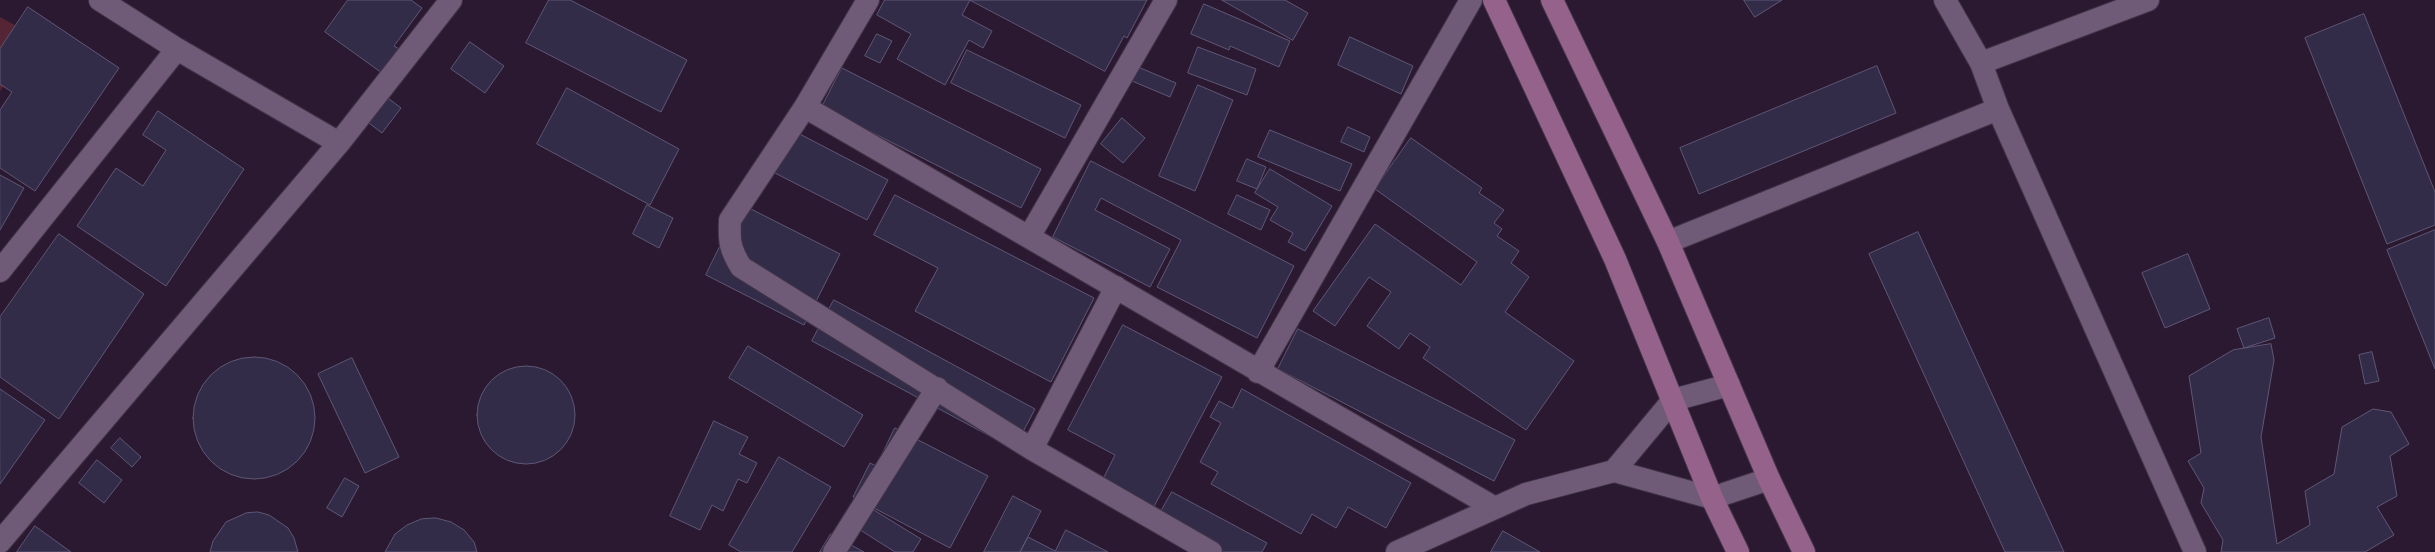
<!DOCTYPE html>
<style>
body{margin:0}
canvas{display:block;background:#2b1931}
</style>
<canvas width="2435" height="552"></canvas>
<script>
const context = document.querySelector('canvas').getContext('2d');
context.lineJoin = 'round';
function fill(path, color) { context.fillStyle = color; context.fill(path, 'evenodd'); }
function trace(path, color, width, dash) { context.strokeStyle = color; context.lineWidth = width; context.lineCap = dash ? 'butt' : 'round'; context.setLineDash(dash || []); context.stroke(path); }
fill(new Path2D(`
 M0,17l40,22 -40,52z`), '#552435');
const building = new Path2D(`
 M348,0h63l11,8 -28,38 5,3 -17,24 -57,-41z
 M549,0h21l117,60 -26,52 -135,-69z
 M885,0h85l-8,15 30,16 -9,17 -14,-8 -24,45 -48,-26 14,-25 -34,-19z
 M970,0h177l-20,38 -3,-2 -19,35z
 M1222,0h63l23,13 -15,27z
 M1744,0h38l-27,17z
 M1204,4l86,37 -11,26 -49,-21 -1,4 -38,-16z
 M28,7l91,61 -84,123 -35,-23v-58l12,-18 -12,-8v-35z
 M2364,14l71,178v33l-48,19 -82,-206z
 M877,34l15,7 -12,22 -15,-7z
 M1350,37l63,29 -12,28 -63,-29z
 M470,42l34,24 -19,27 -34,-24z
 M1198,47l58,22 -9,26 -59,-22z
 M967,50l114,55 -16,33 -114,-55z
 M1877,66l19,47 -197,81 -19,-46z
 M1138,67l38,16 -6,14 -38,-16z
 M842,68l199,101 -20,39 -199,-101z
 M1198,85l35,15 -38,91 -36,-15z
 M567,88l112,61 -29,56 -113,-61z
 M380,92l21,16 -19,25 -21,-16z
 M158,111l86,58 -78,117 -89,-60 39,-58 27,18 23,-36 -23,-15z
 M1122,118l23,20 -22,25 -22,-19z
 M1348,127l22,10 -6,15 -23,-10z
 M792,130l96,50 -21,40 -96,-49z
 M1270,130l82,34 -12,27 -82,-34z
 M1411,138l71,50 -3,5 25,17 -10,13 8,6 -5,7 22,15 -8,12 18,14 -24,35 69,49 -48,69 -103,-72 7,-11 -20,-14 -11,16 -32,-23 24,-34 -22,-15 -34,49 -22,-15 62,-87 86,61 16,-23 -102,-73z
 M1247,159l19,8 -9,22 -20,-8z
 M1091,161l203,105 -37,72 -100,-51 24,-47 -80,-42 -6,12 75,39 -20,38 -97,-50z
 M1270,169l62,37 -27,45 -17,-9 5,-9 -23,-13 8,-13 -23,-14z
 M0,175l24,13 -24,42z
 M895,195l199,103 -43,84 -136,-71 23,-43 -64,-33z
 M1237,195l33,15 -9,20 -33,-16z
 M741,204l99,50 -36,71 -98,-50z
 M647,205l26,13 -14,30 -26,-14z
 M2435,230v139l-48,-119z
 M1918,232l146,320h-59l-136,-298z
 M59,234l85,60 -85,125 -59,-42v-60z
 M2188,254l22,55 -45,19 -23,-55z
 M834,300l201,109 -21,40 -202,-108z
 M2269,318l6,20 -31,10 -7,-19z
 M1123,325l99,52 -74,141 -51,-27 18,-36 -47,-25z
 M1298,329l217,111 -21,41 -216,-112z
 M2271,344l3,16 -13,77 16,107 33,-19 -5,-34 29,-17 8,-47 31,-18 18,3 18,32 -19,12 7,40 -20,11 17,28 -29,17h-144l2,-12 -22,-37 3,-15 -16,-27 13,-8 -12,-77 44,-26z
 M748,346l115,69 -19,32 -115,-69z
 M2372,352l7,29 -14,3 -6,-29z
 M193 418a61 61 0 1 1 122 0a61 61 0 1 1-122 0Z
 M352,358l47,99 -34,16 -47,-99z
 M477 415a49 49 0 1 1 98 0a49 49 0 1 1-98 0Z
 M0,389l45,31 -45,64z
 M1242,389l169,94 -25,45 -38,-21 -12,21 -24,-14 -11,20 -90,-50 7,-12 -18,-10 21,-39 -11,-6 9,-16 13,7z
 M714,421l34,16 -9,17 18,9 -10,20 -9,-4 -15,32 -11,-6 -12,25 -30,-14z
 M895,428l93,48 -38,72 -97,-51 17,-34 6,3z
 M120,438l21,19 -9,10 -21,-19z
 M779,457l52,30 -39,65h-51l-12,-7z
 M97,460l25,20 -18,23 -25,-20z
 M345,478l14,8 -17,31 -15,-9z
 M1172,492l95,51 -5,9h-50l-57,-30z
 M1013,496l28,15 -21,41h-36z
 M856,499l65,40 -8,13h-18l-52,-33z
 M258,512l11,3 19,13 6,10 4,14h-88l3,-11 13,-19 20,-9z
 M436,518l15,4 13,8 10,12 3,10h-92l10,-18 12,-9 14,-6z
 M35,526l36,26h-54z
 M1066,530l42,22h-88l8,-15 27,14z
 M1503,531l37,21h-49z
 M831,534l33,18h-44z`);
fill(building, '#332c48');
trace(building, '#5e5776', 1);
const street = new Path2D(`
 M100,0l77,49 162,94
 M868,0l-63,107 -75,113c-1,22 0,29 11,47l291,182 179,103
 M1945,0l36,63 17,46 197,443
 M1981,63l167,-63
 M805,107l690,401
 M1029,237l137,-237
 M1668,242l330,-133
 M0,271l177,-222
 M1258,372l213,-372
 M1729,385l-56,15 -59,71 98,27 57,-19
 M1032,449l84,-162
 M0,542l339,-399 112,-143
 M834,552l103,-164
 M1397,552l129,-58 88,-23`);
const primary = new Path2D(`
 M1494,0l121,259 97,239 26,54
 M1552,0l116,242 101,237 35,73`);
trace(street, '#413347', 24);
trace(primary, '#413347', 24);
trace(street, '#6f5b77', 22);
trace(primary, '#95628b', 22);
</script>
